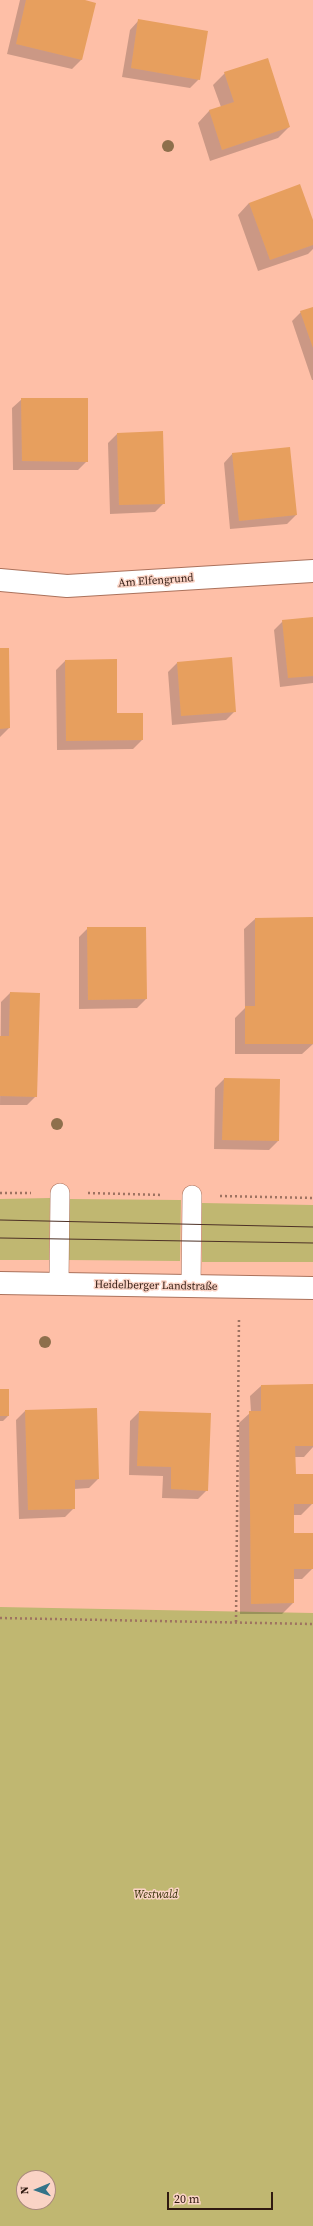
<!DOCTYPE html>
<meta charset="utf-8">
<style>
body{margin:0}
#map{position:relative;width:313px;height:2226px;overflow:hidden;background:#febfa7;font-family:"Source Serif 4",serif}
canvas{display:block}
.north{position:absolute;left:16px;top:2170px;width:40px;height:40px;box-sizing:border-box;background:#fad3c5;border:1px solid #a9897d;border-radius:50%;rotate:268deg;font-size:11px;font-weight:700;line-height:16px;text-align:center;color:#301a11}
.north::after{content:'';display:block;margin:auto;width:14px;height:18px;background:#347388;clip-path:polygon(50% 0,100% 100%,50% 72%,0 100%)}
.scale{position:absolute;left:167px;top:2192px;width:106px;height:18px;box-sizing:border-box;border:2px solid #301a11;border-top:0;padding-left:5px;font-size:12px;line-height:14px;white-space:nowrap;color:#301a11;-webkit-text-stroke:3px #fad3c5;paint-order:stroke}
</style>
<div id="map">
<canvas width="313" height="2226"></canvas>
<div class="north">N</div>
<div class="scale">20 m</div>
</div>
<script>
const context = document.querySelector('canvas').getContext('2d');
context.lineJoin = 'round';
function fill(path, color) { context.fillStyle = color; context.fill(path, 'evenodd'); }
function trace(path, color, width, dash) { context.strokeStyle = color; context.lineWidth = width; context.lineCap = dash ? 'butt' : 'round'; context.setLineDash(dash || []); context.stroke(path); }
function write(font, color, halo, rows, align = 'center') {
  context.font = font + ' "Source Serif 4",serif'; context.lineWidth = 3; context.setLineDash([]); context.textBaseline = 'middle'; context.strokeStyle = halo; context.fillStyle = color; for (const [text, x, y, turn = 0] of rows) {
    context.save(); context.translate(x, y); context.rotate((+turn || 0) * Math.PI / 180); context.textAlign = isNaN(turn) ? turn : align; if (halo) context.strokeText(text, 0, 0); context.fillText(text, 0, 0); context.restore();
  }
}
fill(new Path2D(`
 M50,1198l-1,62h-49v-61z
 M69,1199l112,1 -1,61 -112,-1z
 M202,1203l111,2v57h-111z
 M0,1607l313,6v613h-313zM24,2178h24v24h-24z`), '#c0b771');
fill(new Path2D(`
 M20,0h60l1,60 -9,9 -65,-15z
 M139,20l60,59 -9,9 -68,-11 8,-47z
 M225,73l64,54 -11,11 -68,23 -12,-38 11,-12 12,-4 -8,-22z
 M249,203l64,20v26l-5,5 -50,17 -20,-56z
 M313,308v72h-1l-20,-59 9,-9z
 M22,399l65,62 -9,9h-65l-1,-62z
 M117,434l47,69 -9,9 -45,2 -2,-71z
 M233,453l63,62 -9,9 -57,5 -6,-66z
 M313,618v65l-33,4 -6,-57 9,-9z
 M0,649l9,79 -9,9z
 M65,661l51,53h26v26l-9,9 -76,1 -1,-80z
 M177,663l58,48 -9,9 -54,5 -4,-53z
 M312,918l1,126 -11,10h-67v-36l10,-10 -1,-79 11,-10z
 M88,928l58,71 -9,9 -58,1v-72z
 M10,993l26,103 -9,9h-27l1,-103z
 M224,1079l54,62 -9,9 -55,-1 1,-61z
 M313,1385v62l-9,10h-10l1,18h17v29l-11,11h-8v19l20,34 -11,11h-9v24l-11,11h-42l-1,-191 12,-11 -1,-16 11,-10z
 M0,1390l8,26 -5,5h-3z
 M25,1411l73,68 -9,9 -15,1v19l-9,9 -46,2 -3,-99z
 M139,1412l68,78 -9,9 -36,-1 1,-22 -34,-1 1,-54z`), '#0003');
fill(new Path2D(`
 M26,0h59l11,3 -14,57 -66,-16z
 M138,19l70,12 -8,49 -69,-12z
 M268,58l22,69 -68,23 -13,-40 25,-8 -10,-30z
 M300,184l13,36v25l-43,15 -21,-57z
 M313,307v41l-13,-37z
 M21,398h67v64l-66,-1z
 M163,431l2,73 -46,1 -2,-72z
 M290,447l7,68 -58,6 -7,-68z
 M313,617v59l-25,2 -6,-58z
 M0,648h9l1,80 -10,1z
 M232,657l4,55 -55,4 -4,-54z
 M117,659v54h26v27l-77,1 -1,-81z
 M313,917v127h-68v-38h10v-88z
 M87,927h59l1,72 -59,1z
 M10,992l30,1 -3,104 -37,-1v-60h9z
 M224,1078l56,1 -1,62 -57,-1z
 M313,1384v62h-18l1,28h17v30h-19v29h19v36h-19v34l-43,1 -2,-193h12v-26z
 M0,1389h9v27h-9z
 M97,1408l2,71 -24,1v29l-47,1 -3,-100z
 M139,1411l72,2 -3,78 -37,-2v-22l-34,-1z`), '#e79f5e');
const service = new Path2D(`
 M59,1284l1,-91
 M191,1287l1,-92`);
const minor = new Path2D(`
 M0,580l67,6 246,-15`);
const tertiary = new Path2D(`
 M0,1283l313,5`);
trace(service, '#ab725c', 20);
trace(minor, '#ab725c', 24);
trace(tertiary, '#ab725c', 24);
trace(new Path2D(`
 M0,1193h31
 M88,1193l75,2
 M220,1196l93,2
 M0,1618l313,6
 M236,1622l3,-305`), '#9e7261', 2.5, [2, 3]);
trace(service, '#fff', 19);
trace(minor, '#fff', 22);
trace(tertiary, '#fff', 22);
trace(new Path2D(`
 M0,1220l313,7
 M0,1238l313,5`), '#4d3126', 1);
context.fillStyle = '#8e6f4c';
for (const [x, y] of [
 [168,146],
 [57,1124],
 [45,1342]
]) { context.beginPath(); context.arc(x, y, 6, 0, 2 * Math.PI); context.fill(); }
write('11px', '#301a11', '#fad3c5', [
 ["Am Elfengrund",156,581,-4],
 ["Heidelberger Landstraße",156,1286,1]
]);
write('italic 11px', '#332d02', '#fad3c5', [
 ["Westwald",156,1895]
]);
</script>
